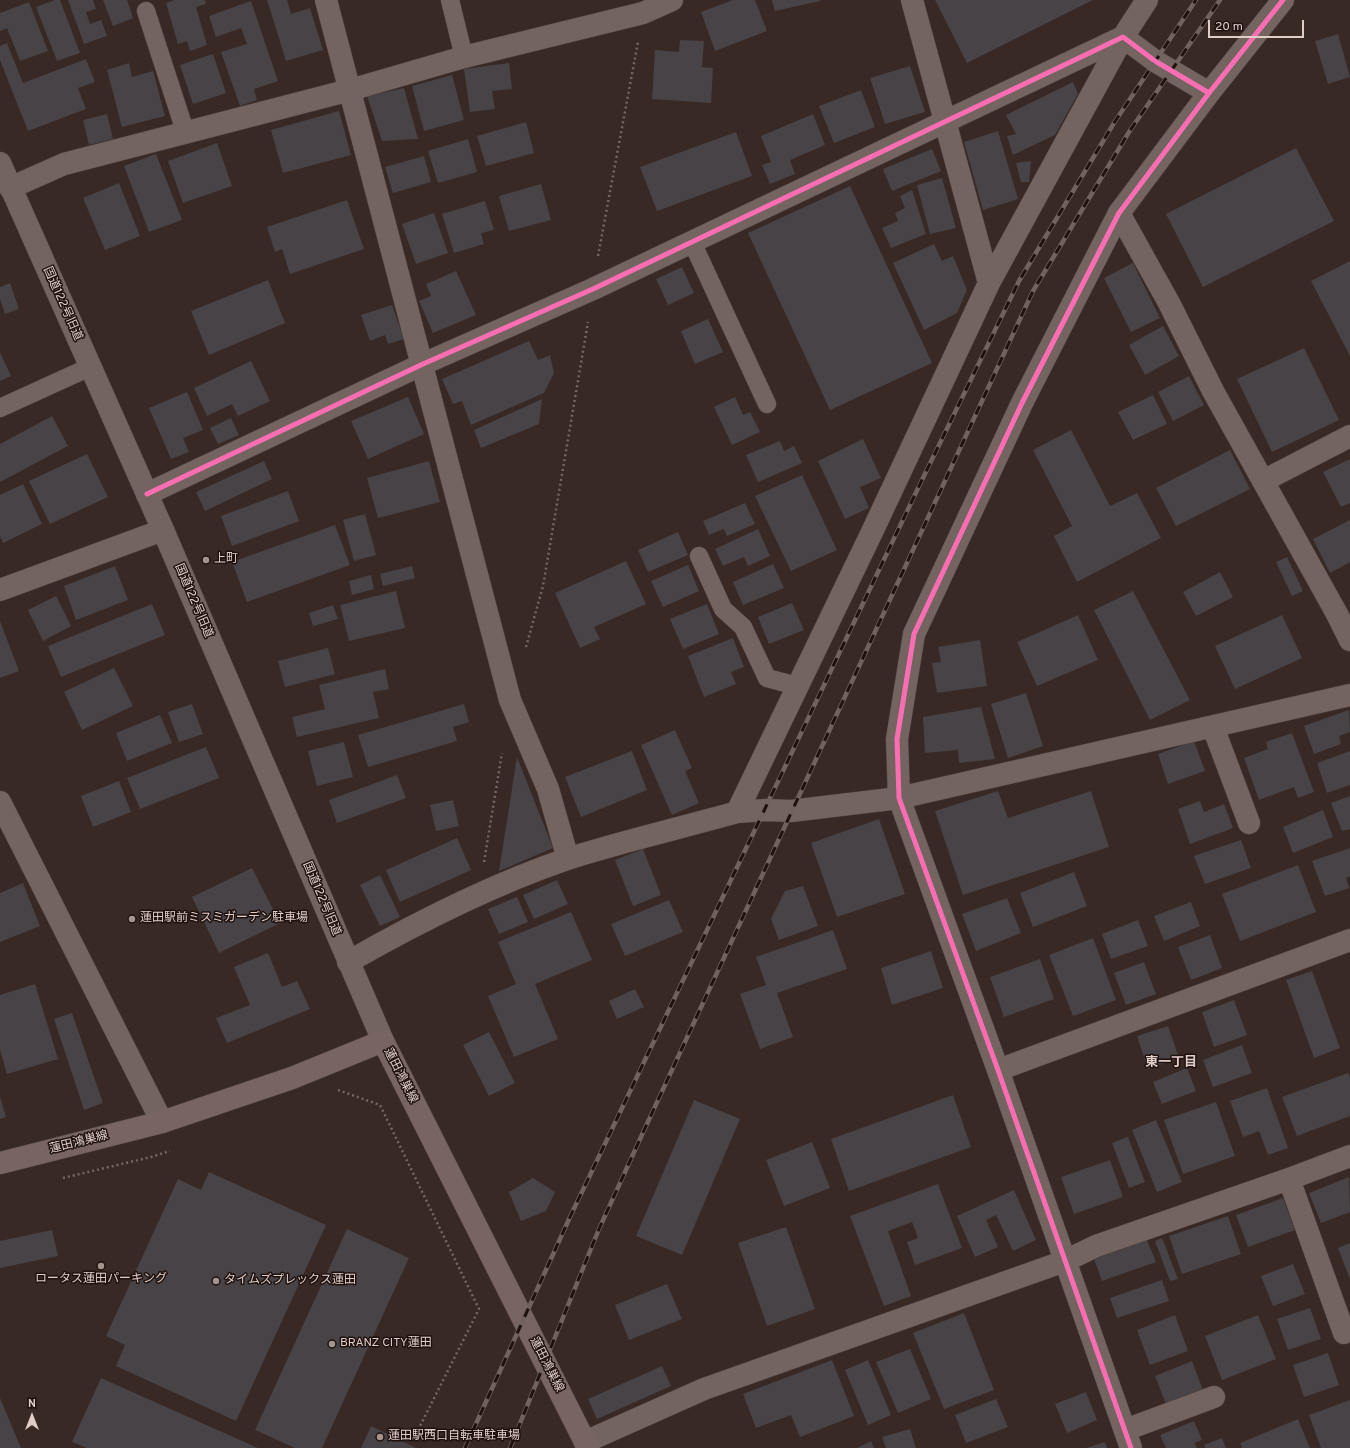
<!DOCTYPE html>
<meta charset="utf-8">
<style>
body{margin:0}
#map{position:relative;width:1350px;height:1448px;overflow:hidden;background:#392925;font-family:Overpass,sans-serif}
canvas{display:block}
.north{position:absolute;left:12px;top:1396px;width:40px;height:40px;-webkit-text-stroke:3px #1e110e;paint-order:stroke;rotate:0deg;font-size:11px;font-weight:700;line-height:16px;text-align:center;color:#e1cdc8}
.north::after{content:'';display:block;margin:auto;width:14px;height:18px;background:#e1cdc8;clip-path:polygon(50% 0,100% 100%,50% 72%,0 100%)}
.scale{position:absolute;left:1208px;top:20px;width:96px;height:18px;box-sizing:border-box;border:2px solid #e1cdc8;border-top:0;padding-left:5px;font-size:12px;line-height:14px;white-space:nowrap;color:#e1cdc8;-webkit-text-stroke:3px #1e110e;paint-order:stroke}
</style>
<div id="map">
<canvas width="1350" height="1448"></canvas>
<div class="north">N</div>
<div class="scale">20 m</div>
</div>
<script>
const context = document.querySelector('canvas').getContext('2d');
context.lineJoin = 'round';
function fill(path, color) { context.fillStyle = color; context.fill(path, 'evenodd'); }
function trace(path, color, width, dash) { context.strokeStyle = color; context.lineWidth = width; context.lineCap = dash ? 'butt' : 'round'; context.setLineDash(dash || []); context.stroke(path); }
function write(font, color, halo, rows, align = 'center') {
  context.font = font + ' Overpass,"Noto Sans JP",sans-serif'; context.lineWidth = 3; context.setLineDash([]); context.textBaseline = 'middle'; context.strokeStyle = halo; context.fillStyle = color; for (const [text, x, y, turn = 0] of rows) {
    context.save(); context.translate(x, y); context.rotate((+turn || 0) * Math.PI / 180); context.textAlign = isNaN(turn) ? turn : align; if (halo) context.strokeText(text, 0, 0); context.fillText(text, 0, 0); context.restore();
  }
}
fill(new Path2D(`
 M55,0h5l20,53 -23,8 -21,-54z
 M68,0h25l3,9 -10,3 4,12 11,-4 6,16 -23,8z
 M103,0h24l6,18 -20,8z
 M175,0h30l1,4 -10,3 11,38 -17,6 -3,-10 -9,3 -12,-41z
 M267,0h20l4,14 19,-6 13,42 -37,11z
 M733,0h22l12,31 -52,20 -14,-39z
 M772,0h48v1l-45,10z
 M935,0h158l-126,63z
 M251,1l27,80 -24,8 3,11 -17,6 -19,-54 26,-8 -6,-16 -25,9 -7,-21z
 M29,2l19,49 -28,10 -13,-33 -7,3v-18z
 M1338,34l12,43 -22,7 -13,-43z
 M680,40l24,1 -2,26 11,1 -2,35 -59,-4 3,-49 24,2z
 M7,43l16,40 63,-24 9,23 -17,6 8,21 -58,22 -28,-71v-14z
 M213,54l13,39 -33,11 -13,-39z
 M129,63l3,14 21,-6 12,45 -43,11 -15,-57z
 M509,63l3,26 -20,2 3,18 -25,3 -6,-43z
 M910,66l15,46 -40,12 -15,-46z
 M452,75l12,45 -40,11 -12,-45z
 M1073,82l5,12 -23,41 -42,20 -6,-19 9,-2 -10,-19z
 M404,88l14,51 -36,2 -15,-45z
 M861,90l14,37 -41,16 -15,-37z
 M339,111l12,44 -68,18 -12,-43z
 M107,114l6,25 -24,6 -6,-25z
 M813,114l12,31 -35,15 5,14 -25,10 -8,-19 9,-3 -10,-26z
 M526,122l8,31 -48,13 -9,-30z
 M998,131l20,68 -35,11 -19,-68z
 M736,132l16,44 -95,35 -17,-44z
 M468,139l9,33 -39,11 -10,-32z
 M217,143l15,43 -49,17 -15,-42z
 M1296,148l38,73 -131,66 -37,-73z
 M932,149l9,22 -49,20 -9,-22z
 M156,154l26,66 -33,12 -25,-66z
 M424,156l7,26 -38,11 -8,-26z
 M1031,161l-2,21h-8l-5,-19z
 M942,178l14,50 -26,6 -13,-49z
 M119,183l21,53 -35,14 -22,-52z
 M541,184l10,36 -42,11 -10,-35z
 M850,186l82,177 -102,47 -82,-177z
 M912,190l14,44 -35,14 -9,-20 16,-7 -3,-8 10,-5 -5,-12z
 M347,200l17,49 -74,25 -8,-25 -7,3 -8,-25z
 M485,201l9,29 -13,3 3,11 -30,9 -12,-39z
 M434,213l14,40 -32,11 -14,-40z
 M934,244l8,17 11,-5 14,34 -10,23 -33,17 -31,-67z
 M1350,261v95l-39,-75z
 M1133,263l27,55 -29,14 -27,-54z
 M682,267l12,26 -26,12 -12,-26z
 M456,271l20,44 -43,18 -14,-32 12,-5 -5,-12z
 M268,280l17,43 -76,32 -18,-44z
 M10,283l9,26 -14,5 -5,-15v-12z
 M392,305l12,34 -16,5 -3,-9 -15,6 -9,-26z
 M708,319l15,33 -28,12 -14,-33z
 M1163,326l16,30 -34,19 -16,-30z
 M529,341l9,19 12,-5 4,18 -10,20 -73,32 -9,-24 -9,3 -11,-25z
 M1304,348l35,72 -67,32 -35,-73z
 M0,352l11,24 -11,5z
 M251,361l19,40 -32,15 -6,-12 -25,12 -13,-28z
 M1189,376l15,29 -31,16 -15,-29z
 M187,392l16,38 -20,8 6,14 -18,7 -22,-51z
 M1153,395l14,29 -34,16 -15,-28z
 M408,397l16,37 -56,25 -17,-38z
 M735,397l8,18 7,-3 10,20 -28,13 -18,-38z
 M542,399l-3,25 -58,24 -7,-18z
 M52,416l16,30 -68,36v-38z
 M231,418l8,17 -21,9 -8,-16z
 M1071,430l39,76 27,-13 24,45 -84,44 -23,-46 18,-10 -39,-76z
 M863,439l18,39 -21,9 9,21 -24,11 -27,-58z
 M780,441l4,10 10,-5 8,17 -44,19 -12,-27z
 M1230,450l20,39 -74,37 -20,-38z
 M87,454l21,43 -58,27 -21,-43z
 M1350,459v44l-9,4 -18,-35z
 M264,461l8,18 -67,32 -9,-19z
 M429,461l11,41 -62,16 -11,-40z
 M802,475l35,75 -46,21 -36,-75z
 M23,484l19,40 -39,19 -3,-7v-41z
 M288,491l11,30 -67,25 -11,-30z
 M745,503l10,21 -28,12 -3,-7 -15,6 -6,-14z
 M365,514l11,41 -22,6 -11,-41z
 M1350,520v42l-20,11 -17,-34z
 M335,525l15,40 -103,37 -15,-40z
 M758,529l12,27 -22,10 -4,-9 -21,9 -8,-17z
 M678,532l10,23 -40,17 -10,-22z
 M1287,557l16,34 -11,5 -16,-34z
 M626,561l20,43 -52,23 6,12 -20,9 -25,-55z
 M773,564l11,24 -41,17 -10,-23z
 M688,565l11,26 -36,16 -12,-26z
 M115,566l13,34 -52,20 -12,-34z
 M412,566l3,12 -32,8 -3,-12z
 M1220,572l13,25 -37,19 -13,-24z
 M371,575l3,14 -22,6 -3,-14z
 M396,591l9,37 -56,13 -9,-36z
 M1133,591l57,109 -40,20 -56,-110z
 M56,596l15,30 -28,15 -15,-31z
 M792,603l12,27 -35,14 -11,-27z
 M152,604l13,31 -104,42 -13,-31z
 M707,604l12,30 -36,15 -13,-30z
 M333,605l5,14 -25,7 -4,-13z
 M1078,615l20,45 -61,26 -20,-44z
 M1282,615l20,43 -67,31 -20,-43z
 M0,621l19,50 -19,7z
 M733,638l11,29 -13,5 5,12 -32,13 -16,-41z
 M980,640l7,46 -50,7 -5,-30 9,-1 -3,-15z
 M328,648l7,26 -50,13 -7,-26z
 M114,668l19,38 -51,24 -18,-38z
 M385,669l4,20 -16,3 6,26 -82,19 -5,-20 33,-8 -6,-24z
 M1026,693l17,53 -35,12 -17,-54z
 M192,704l11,30 -24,8 -11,-30z
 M464,704l5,18 -16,5 4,14 -89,26 -10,-32z
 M981,707l14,52 -36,4 -1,-13 -33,3 -2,-36z
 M1349,710l1,22 -11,4 2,8 -27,10 -10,-28z
 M160,715l12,28 -45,18 -11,-28z
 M675,730l17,38 -7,3 14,32 -27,12 -31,-70z
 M1292,733l22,59 -16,6 -4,-11 -35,13 -15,-42 24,-9 -2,-7z
 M1194,741l11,30 -37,13 -10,-30z
 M344,742l9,35 -36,9 -9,-35z
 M206,747l13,31 -79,31 -13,-31z
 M632,751l15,39 -66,27 -16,-40z
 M1350,751v34l-23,8 -10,-30z
 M517,757l36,91 -54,23z
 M397,775l9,23 -69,25 -8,-23z
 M119,781l12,31 -38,15 -12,-31z
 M998,791l10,27 83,-27 18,56 -146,48 -28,-84z
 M1350,796v33l-8,2 -11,-28z
 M453,800l6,26 -23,5 -6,-26z
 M1200,801l4,11 20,-8 9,24 -43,16 -12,-35z
 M1323,810l10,27 -40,16 -10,-26z
 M879,819l26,75 -68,23 -26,-74z
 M457,838l14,32 -71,32 -14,-32z
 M1241,840l10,28 -46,16 -11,-28z
 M1350,848v28l-4,2 3,10 -24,8 -13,-35z
 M643,849l18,46 -28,11 -18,-46z
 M1298,865l18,47 -76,29 -18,-47z
 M252,868l28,55 -61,30 -27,-56z
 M1074,872l13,34 -54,21 -13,-34z
 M380,875l20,42 -20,9 -20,-41z
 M557,880l11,24 -34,15 -11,-24z
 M23,883l17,43 -40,16v-49z
 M803,886l15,40 -39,14 -8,-21 14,-28z
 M517,897l11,25 -29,12 -11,-25z
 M1007,898l14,35 -45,18 -14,-37z
 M669,900l14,32 -58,24 -14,-32z
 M1191,902l9,24 -36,15 -10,-25z
 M571,912l21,48 -57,24 23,55 -44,18 -26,-61 28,-12 -18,-42z
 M1138,920l10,26 -37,13 -9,-25z
 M833,930l14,39 -70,24 16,44 -33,12 -20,-55 26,-9 -10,-28z
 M1210,935l12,33 -31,12 -13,-33z
 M1093,938l23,62 -43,16 -24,-61z
 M931,951l12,37 -51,17 -11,-37z
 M268,953l14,34 15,-6 13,28 -83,34 -11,-25 34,-13 -16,-38z
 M1040,959l14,40 -50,18 -14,-40z
 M1144,962l12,32 -30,11 -12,-32z
 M1312,971l28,77 -26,10 -28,-78z
 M35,984l23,75 -51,15 -7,-24v-55z
 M635,989l9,18 -27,12 -8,-18z
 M1234,1000l13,35 -33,12 -12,-35z
 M72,1013l31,90 -19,7 -30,-91z
 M1168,1026l11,32 -31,11 -11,-33z
 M489,1032l26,51 -26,13 -26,-51z
 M1242,1045l10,28 -39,14 -10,-27z
 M1187,1068l9,23 -34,13 -9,-22z
 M1348,1073l2,5v38l-53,20 -15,-39z
 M1267,1088l21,60 -20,7 -9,-24 -16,6 -13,-36z
 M953,1095l18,52 -122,44 -18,-52z
 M0,1097l6,20 -6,2z
 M694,1100l46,19 -58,136 -46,-19z
 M1216,1102l19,54 -52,18 -19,-54z
 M1156,1120l26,62 -25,10 -25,-62z
 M1128,1137l17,45 -16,6 -17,-45z
 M812,1142l18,46 -46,18 -18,-46z
 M1110,1160l13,37 -49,17 -13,-37z
 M209,1172l117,53 -90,196 -120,-55 9,-21 -19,-9 72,-157 23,11z
 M1349,1177l1,35 -29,11 -12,-30z
 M533,1178l22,14 -9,19 -25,10 -12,-29z
 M938,1184l24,64 -47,17 -8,-23 11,-4 -6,-16 -24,9 23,65 -27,10 -34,-90z
 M1014,1190l22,50 -23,11 -17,-36 -10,5 12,27 -23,10 -18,-41z
 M1283,1198l12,32 -47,17 -12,-32z
 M1228,1216l13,38 -59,20 -13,-38z
 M786,1227l29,82 -48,17 -29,-83z
 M347,1229l62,29 -87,190h-27l-40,-18z
 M52,1230l6,26 -58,12v-27z
 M1162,1238l16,41 -8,2 -15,-40z
 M1147,1240l9,22 -54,19 -8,-22z
 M1350,1243v36l-12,-31z
 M1293,1264l12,30 -32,12 -12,-30z
 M1162,1280l7,21 -52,17 -7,-20z
 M667,1284l15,35 -53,21 -14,-35z
 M1310,1308l11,31 -33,11 -11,-31z
 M964,1313l30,77 -50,19 -31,-76z
 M1175,1315l13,36 -38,14 -13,-35z
 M1258,1315l18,44 -54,21 -17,-44z
 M910,1349l21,50 -33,14 -22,-51z
 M1328,1353l11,32 -35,12 -11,-32z
 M832,1360l22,56 -54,21 -9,-22 -35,13 -13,-34z
 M868,1360l23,55 -23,10 -23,-55z
 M1192,1361l11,29 -37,14 -11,-28z
 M662,1366l9,20 -74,33 -9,-20z
 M101,1378l157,70h-171l-15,-6z
 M1086,1392l11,28 -30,13 -12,-29z
 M0,1398l21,50h-21z
 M996,1399l12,28 -42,16 -11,-28z
 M1350,1400v48h-29l-12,-33z
 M1298,1419l12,29h-68l-2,-5z
 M1194,1421l8,19 -8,3 3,5h-31l-6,-13z
 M371,1426l45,22h-55z
 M910,1429l6,19h-30l-4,-11z
 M1222,1438l4,10h-21l-1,-3z
 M871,1441l3,7h-17z
 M1105,1442l2,6h-21z`), '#474346');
const service = new Path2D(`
 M450,0l14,57
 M146,11l40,123
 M692,242l75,162
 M0,408l90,-41
 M699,556l24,53 20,18 24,51 30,8`);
const minor = new Path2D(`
 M326,0l184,700 38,89 20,70
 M912,0l77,283
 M10,188l54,-24 286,-74 114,-33 179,-44 29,-13
 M1119,213l50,90 44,88 124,223 13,26
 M1263,481l87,-45
 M147,494l276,-130 170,-75 530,-252 32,24 54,32
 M0,590l163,-60
 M1213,727l36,96
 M0,802l162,320
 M737,812l135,-280 117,-249 134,-246 24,-37
 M348,962c70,-40 143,-77 219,-103 56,-18 114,-31 170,-47l29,-2 25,1 108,-13 451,-103
 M998,1070l352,-130
 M1289,1179l55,154
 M1125,1430l89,-33
 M585,1442l119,-53 361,-128 31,-15 193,-67 61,-23`);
const tertiary = new Path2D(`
 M0,163l163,367 220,511
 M1131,1448l-133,-378 -99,-272 -2,-59 17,-105 108,-231 97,-190 90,-120 74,-93`);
const secondary = new Path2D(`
 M0,1163l162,-41 130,-44 91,-37 205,407`);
trace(service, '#524441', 19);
trace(minor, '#524441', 23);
trace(tertiary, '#524441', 23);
trace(secondary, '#524441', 23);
trace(new Path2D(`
 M598,256l40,-214
 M526,647l17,-61 45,-264
 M484,862l18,-109
 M338,1090l42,15 99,204 -63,125
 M63,1178l88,-21 19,-6`), '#746764', 2.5, [2, 3]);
trace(service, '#746460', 18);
trace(minor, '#746460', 22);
trace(tertiary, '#746460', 22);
trace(secondary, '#786561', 22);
const rail = new Path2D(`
 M465,1448l105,-231 351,-735 98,-201 95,-158 82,-123
 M510,1448l89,-219 47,-103 387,-835 96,-159 91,-132`);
trace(rail, '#70625f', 4.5);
trace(rail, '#1e110e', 3, [9]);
trace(new Path2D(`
 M147,494l276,-130 170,-75 530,-252 32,24 54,32
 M1131,1448l-133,-378 -99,-272 -2,-59 17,-105 108,-231 97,-190 90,-120 74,-93`), '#f96db3', 5);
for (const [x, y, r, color] of [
 [206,560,4,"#a6948f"],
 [132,919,4,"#a6948f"],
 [101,1266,4,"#a6948f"],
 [216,1281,4,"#a6948f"],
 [332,1344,4,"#a6948f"],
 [380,1437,4,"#a6948f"]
]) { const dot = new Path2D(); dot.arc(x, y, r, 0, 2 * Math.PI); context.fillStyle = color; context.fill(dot); trace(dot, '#1e110e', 1.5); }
write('12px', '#e1cdc8', '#1e110e', [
 ["国道122号旧道",62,304,66],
 ["国道122号旧道",193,601,67],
 ["国道122号旧道",321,899,67],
 ["蓮田鴻巣線",400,1076,63],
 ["蓮田鴻巣線",79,1143,-14],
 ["蓮田鴻巣線",546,1365,63]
]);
write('12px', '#e1cdc8', '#1e110e', [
 ["上町",214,560],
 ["蓮田駅前ミスミガーデン駐車場",140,919],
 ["ロータス蓮田パーキング",101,1280,"center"],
 ["タイムズプレックス蓮田",224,1281],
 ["BRANZ CITY蓮田",340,1344],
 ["蓮田駅西口自転車駐車場",388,1437]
], 'left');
write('bold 13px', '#e1cdc8', '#1e110e', [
 ["東一丁目",1171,1063]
]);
</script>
